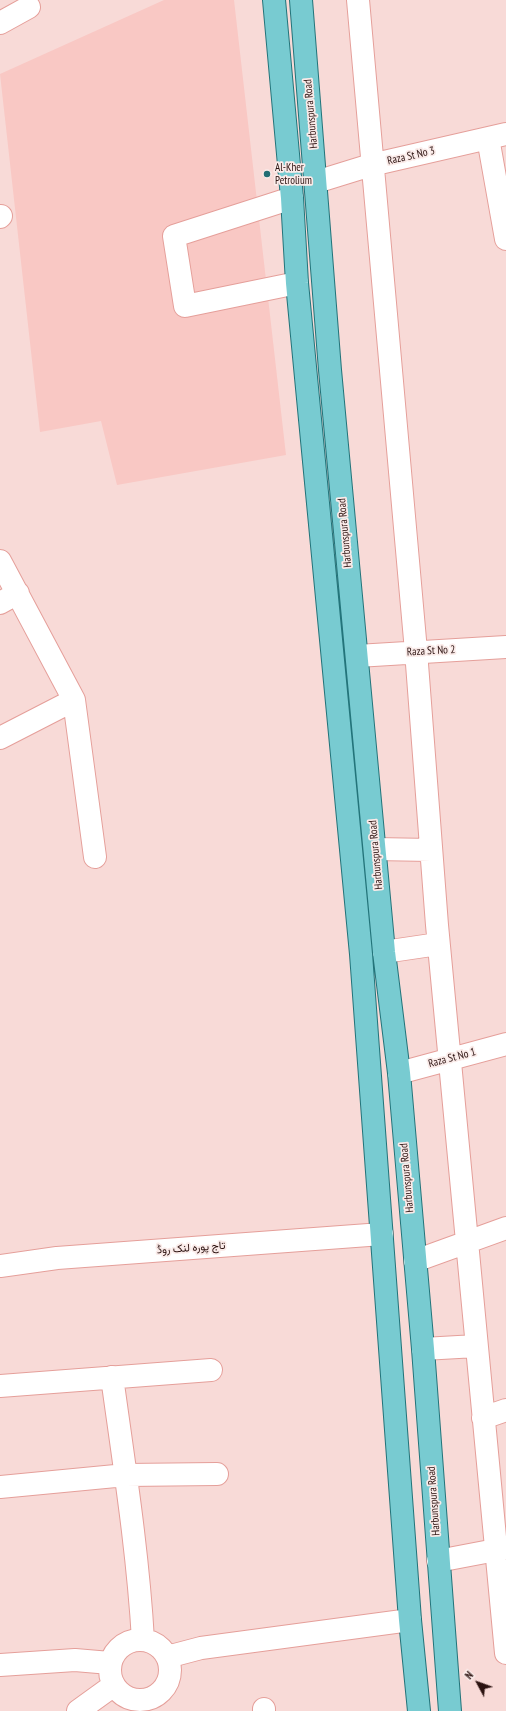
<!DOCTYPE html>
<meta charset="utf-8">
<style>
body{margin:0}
#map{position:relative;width:506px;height:1711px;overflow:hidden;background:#f8dad7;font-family:"PT Sans Narrow",sans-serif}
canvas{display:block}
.north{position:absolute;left:458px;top:1663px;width:40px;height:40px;-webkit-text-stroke:3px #faebe9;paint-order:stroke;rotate:311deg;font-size:11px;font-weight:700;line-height:16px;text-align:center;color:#2b1210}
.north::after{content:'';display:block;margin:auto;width:14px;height:18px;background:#2b1210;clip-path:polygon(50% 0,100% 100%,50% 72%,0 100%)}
</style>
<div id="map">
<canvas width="506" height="1711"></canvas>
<div class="north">N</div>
</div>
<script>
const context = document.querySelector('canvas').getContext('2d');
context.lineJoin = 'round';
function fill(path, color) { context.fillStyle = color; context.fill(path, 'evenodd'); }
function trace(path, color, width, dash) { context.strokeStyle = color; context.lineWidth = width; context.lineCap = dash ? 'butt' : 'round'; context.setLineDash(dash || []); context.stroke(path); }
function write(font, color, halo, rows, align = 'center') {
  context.font = font + ' "PT Sans Narrow",Vazirmatn,sans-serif'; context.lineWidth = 3.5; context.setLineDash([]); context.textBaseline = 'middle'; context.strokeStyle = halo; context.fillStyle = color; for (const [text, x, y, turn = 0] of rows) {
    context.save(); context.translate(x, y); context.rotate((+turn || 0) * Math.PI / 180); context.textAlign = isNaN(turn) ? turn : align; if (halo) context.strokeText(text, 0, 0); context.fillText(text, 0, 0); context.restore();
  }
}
fill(new Path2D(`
 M164,0h70l52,455 -169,30 -16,-64 -61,11 -40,-358z`), '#f9c8c4');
const minor = new Path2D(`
 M358,0l58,651 21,274 69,728
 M0,23l29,-16
 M488,138l18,101
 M316,182l55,-17 135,-31
 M292,198l-118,38 11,70 112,-23
 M0,217l1,-1
 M0,561l74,139 -74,38
 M0,603l18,-10
 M357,656l149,-9
 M74,700l21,157
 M375,849l56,1
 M384,952l54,-8
 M399,1073l107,-29
 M415,1261l91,-33
 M0,1266l57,-8 325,-24
 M423,1349l53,-3
 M112,1377c12,87 26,175 31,263
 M0,1386l211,-16
 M483,1418l23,-8
 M0,1487l126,-12 91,-1
 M438,1561l68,-13
 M110 1670a30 30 0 1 1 60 0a30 30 0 1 1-60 0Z
 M167,1657l34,-9 209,-28
 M0,1665l75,-5 35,3
 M264,1709v2
 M78,1711l36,-26`);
const major = new Path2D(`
 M274,0l18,198 5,85 64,671 49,666 9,91
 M301,0l29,370 54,582 15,121 24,276 27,362`);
trace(minor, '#e59f9a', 24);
trace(major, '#23747a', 24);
trace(minor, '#fff', 22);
trace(major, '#78cbd1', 22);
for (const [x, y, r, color] of [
 [267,174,4,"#226d74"]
]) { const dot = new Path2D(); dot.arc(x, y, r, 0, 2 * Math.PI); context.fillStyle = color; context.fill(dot); trace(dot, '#faebe9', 1.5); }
write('11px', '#2b1210', '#faebe9', [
 ["Harbunspura Road",311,114,-95],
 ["Raza St No 3",411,156,-13],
 ["Harbunspura Road",345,533,-95],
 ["Raza St No 2",431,651,-3],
 ["Harbunspura Road",376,855,-95],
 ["Raza St No 1",452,1058,-15],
 ["Harbunspura Road",407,1178,-95],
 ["تاج پورہ لنک روڈ",191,1248,-4],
 ["Harbunspura Road",434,1501,-94]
]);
write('11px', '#2b1210', '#faebe9', [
 ["Al-Kher",275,168],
 ["Petrolium",275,181]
], 'left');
</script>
